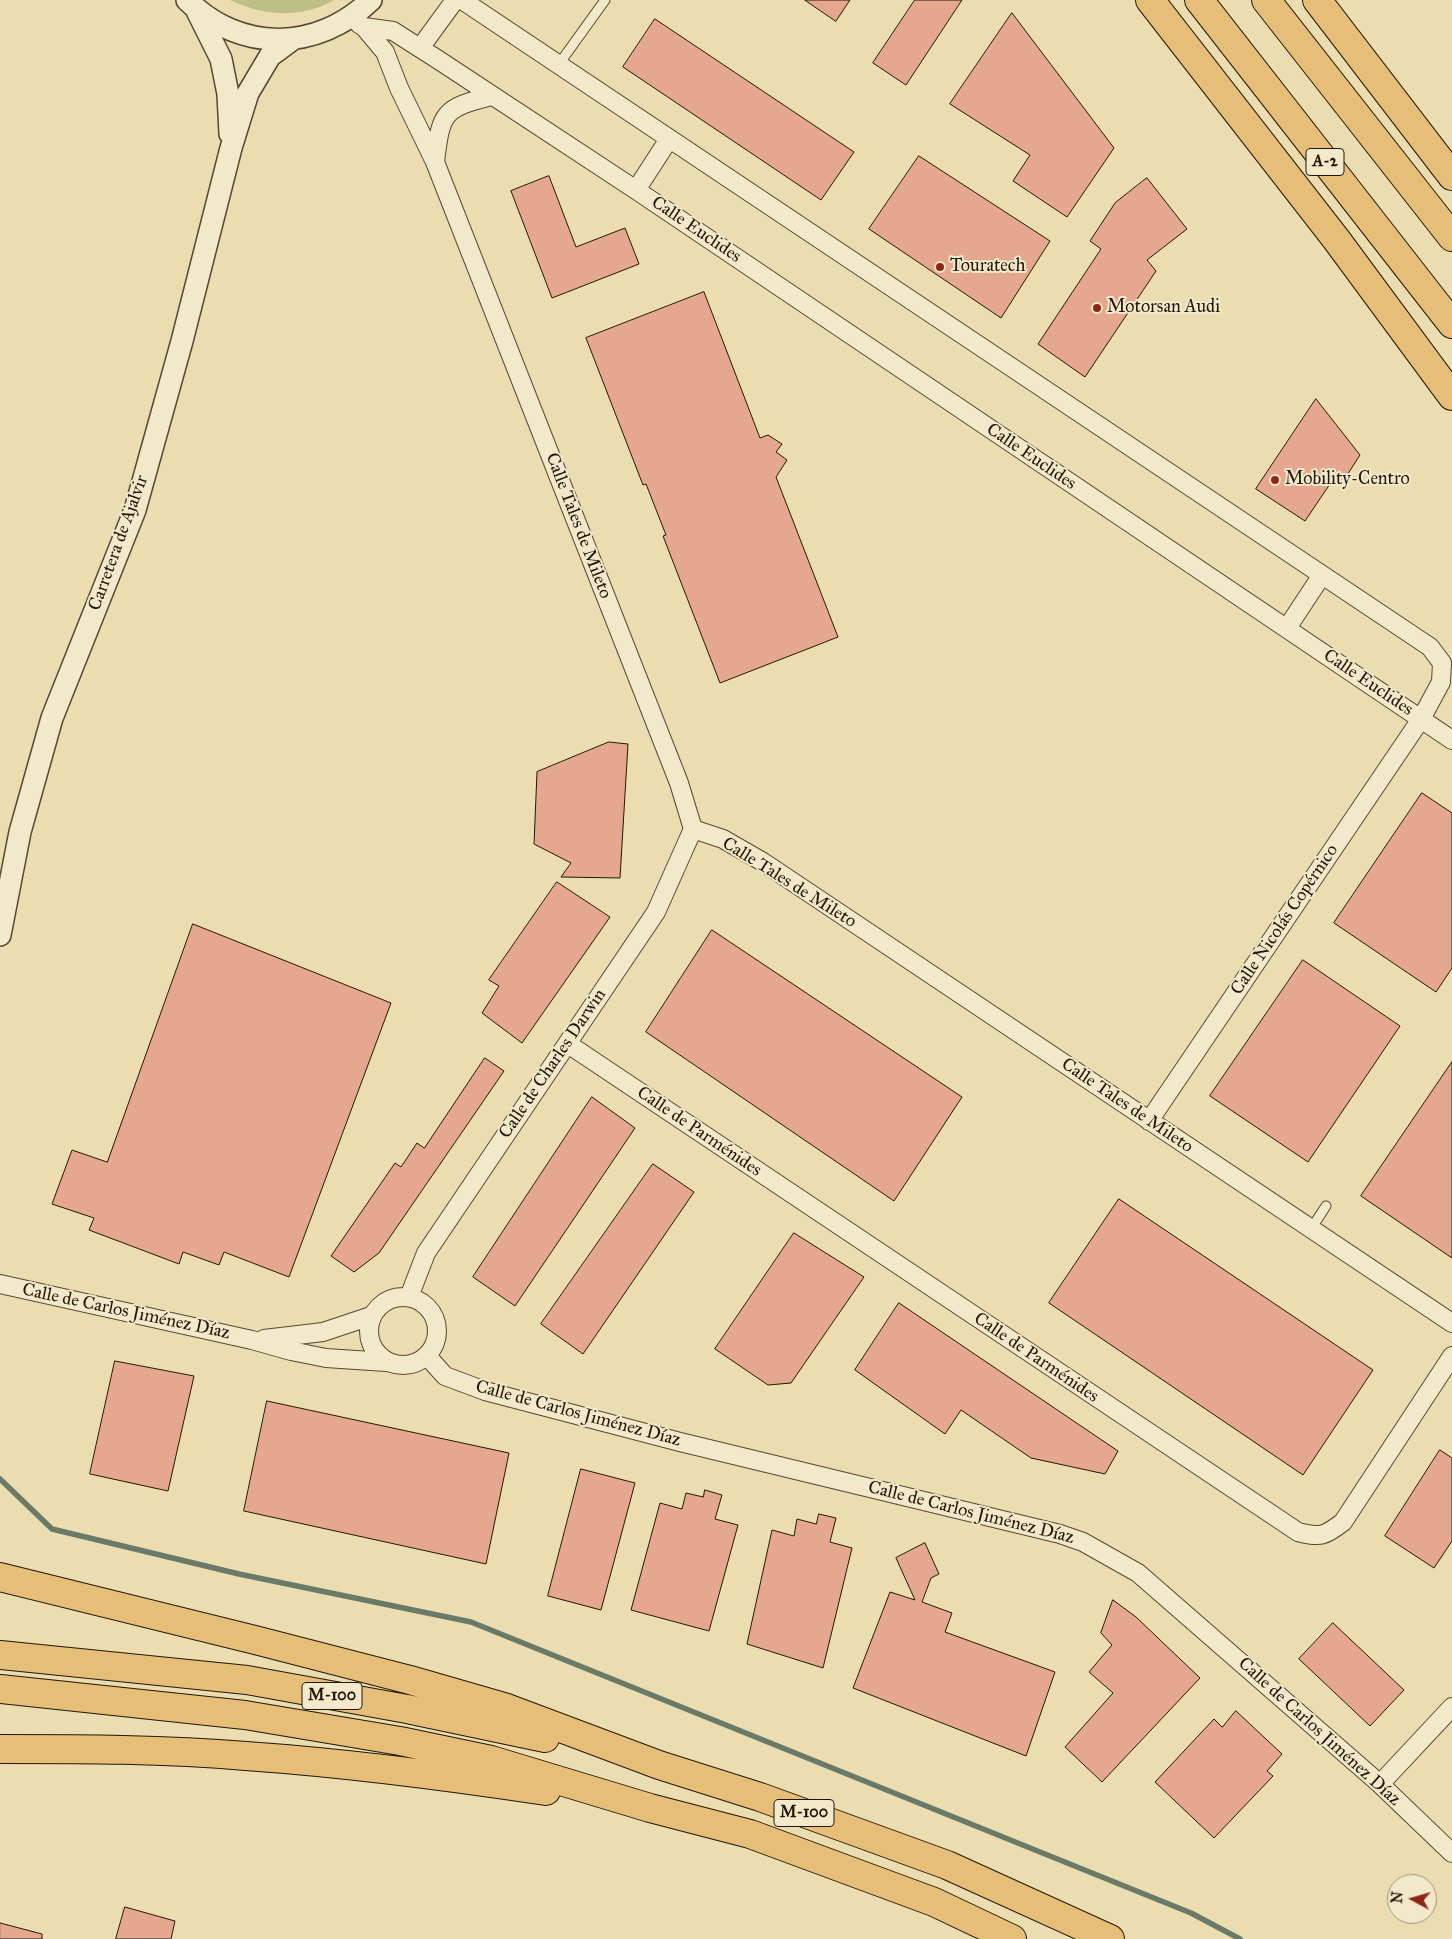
<!DOCTYPE html>
<meta charset="utf-8">
<style>
body{margin:0}
#map{position:relative;width:1452px;height:1939px;overflow:hidden;background:#ebddaf;font-family:"IM FELL Great Primer",serif}
canvas{display:block}
.north{position:absolute;left:1387px;top:1874px;width:50px;height:50px;box-sizing:border-box;background:#f2e9cb;border:1px solid #9e957d;border-radius:50%;rotate:276deg;font-size:14px;font-weight:700;line-height:20px;text-align:center;color:#211709}
.north::after{content:'';display:block;margin:auto;width:18px;height:22px;background:#8f2418;clip-path:polygon(50% 0,100% 100%,50% 72%,0 100%)}
</style>
<div id="map">
<canvas width="1452" height="1939"></canvas>
<div class="north">N</div>
</div>
<script>
const context = document.querySelector('canvas').getContext('2d');
context.lineJoin = 'round';
function fill(path, color) { context.fillStyle = color; context.fill(path, 'evenodd'); }
function trace(path, color, width, dash) { context.strokeStyle = color; context.lineWidth = width; context.lineCap = dash ? 'butt' : 'round'; context.setLineDash(dash || []); context.stroke(path); }
function write(font, color, halo, rows, align = 'center') {
  context.font = font + ' "IM FELL Great Primer",serif'; context.lineWidth = 4; context.setLineDash([]); context.textBaseline = 'middle'; context.strokeStyle = halo; context.fillStyle = color; for (const [text, x, y, turn = 0] of rows) {
    context.save(); context.translate(x, y); context.rotate((+turn || 0) * Math.PI / 180); context.textAlign = isNaN(turn) ? turn : align; if (halo) context.strokeText(text, 0, 0); context.fillText(text, 0, 0); context.restore();
  }
}
fill(new Path2D(`
 M230,0h104c-33,19 -71,16 -104,0z`), '#bebf86');
trace(new Path2D(`
 M0,1479l52,50 187,45 232,48 720,291 49,26`), '#697b68', 5.5);
const building = new Path2D(`
 M805,0h45l-14,21z
 M915,0h47l-56,85 -33,-22z
 M1012,13l102,135 -47,69 -54,-36 17,-26 -80,-51z
 M655,19l199,133 -33,48 -198,-133z
 M919,156l131,85 -49,77 -132,-89z
 M549,176l27,71 49,-19 14,36 -87,34 -41,-107z
 M1147,178l40,51 -40,31 9,11 -71,106 -47,-33 63,-95 -11,-8 25,-38z
 M704,292l56,146 8,-3 14,9 -6,8 11,8 -11,17 62,160 -118,46 -57,-147 3,-1 -20,-51 -3,1 -57,-147z
 M1316,399l44,56 -18,28 -8,-5 -29,43 -49,-32z
 M609,742l19,2 -8,134 -59,-1 10,-14 -37,-19 3,-72z
 M1422,793l30,20v155l-16,24 -102,-69z
 M557,882l53,35 -88,126 -40,-30 17,-27 -10,-6z
 M193,924l198,79 -102,274 -65,-25 -5,13 -36,-13 -4,12 -90,-34 5,-12 -42,-14 20,-54 35,12z
 M712,930l250,167 -68,104 -248,-169z
 M1303,960l97,66 -92,136 -98,-66z
 M485,1058l19,13 -125,182 -25,19 -23,-16 64,-93 6,4 16,-24 7,5z
 M1452,1062v196l-91,-62z
 M592,1097l43,31 -120,178 -42,-29z
 M653,1164l41,28 -111,162 -42,-30z
 M1119,1199l254,171 -70,105 -254,-172z
 M794,1233l70,44 -73,106 -23,2 -53,-36z
 M899,1303l219,148 -13,23 -74,-16 -70,-48 -16,24 -90,-64z
 M115,1361l79,15 -26,115 -78,-17z
 M267,1401l242,52 -23,111 -242,-53z
 M1440,1450l12,8v83l-18,27 -49,-32z
 M581,1469l54,14 -34,127 -53,-14z
 M705,1490l17,5 -7,24 23,6 -29,106 -78,-21 29,-107 22,6 4,-16 17,4z
 M819,1514l17,4 -6,24 22,6 -29,120 -76,-24 25,-114 22,6 3,-17 19,5z
 M925,1543l14,31 -8,4 -9,24 30,11 -7,19 110,40 -29,84 -173,-68 37,-96 25,8 -19,-42z
 M1113,1600l23,17 64,61 -98,104 -37,-35 48,-54 -24,-21 23,-27 -11,-12z
 M1333,1623l71,67 -34,36 -71,-67z
 M1236,1711l46,43 -15,17 6,5 -59,62 -59,-56 59,-63 8,8z
 M125,1907l50,14 -4,18h-55z
 M0,1923l42,11v5h-42z`);
fill(building, '#e6a78f');
trace(building, '#211709', 1);
const service = new Path2D(`
 M559,64l46,-64
 M1311,1229l15,-23`);
const minor = new Path2D(`
 M462,0l968,647 12,16 -1,19 -20,37 -272,402
 M359,24l5,3 29,4 44,28 199,131 816,550
 M364,27l21,25 14,36 36,74 244,621 14,46 30,10 40,23 689,461
 M420,48l35,-48
 M435,162c6,-50 8,-54 57,-66
 M636,190l33,-51
 M1287,628l35,-53
 M568,1044l730,488c22,6 27,4 45,-10l109,-166
 M0,1284l252,56 39,11 35,7 60,4
 M369 1331a34 34 0 1 1 68 0a34 34 0 1 1-68 0Z
 M409,1297l17,-44 230,-341 37,-83
 M264,1339l59,-7 48,-16
 M427,1356l18,20 40,15 195,51 380,92 23,8 55,31 242,211 72,69
 M1380,1784l72,-77`);
const tertiary = new Path2D(`
 M187,0c53,53 130,52 184,0
 M197,11l24,48 7,35 2,40
 M0,935l20,-103 32,-114 83,-208 47,-169 49,-193 17,-55 22,-37 23,-17`);
const trunk = new Path2D(`
 M1150,0l186,239 116,157
 M1317,0l135,176
 M0,1577l255,63 155,40 97,28 152,57 101,32 187,68 163,74
 M0,1655l247,25 160,29 138,29
 M0,1689l245,26 155,26 91,19 159,48 100,26 184,68 78,37
 M0,1749c82,0 164,0 246,7 100,7 201,20 300,35`);
const motorway = new Path2D(`
 M1199,0l253,324
 M1266,0l186,237`);
trace(service, '#544832', 11);
trace(minor, '#544832', 20);
trace(tertiary, '#544832', 24);
trace(trunk, '#211709', 30);
trace(motorway, '#211709', 30);
trace(service, '#f2e9cb', 9);
trace(minor, '#f2e9cb', 18);
trace(tertiary, '#f2e9cb', 21);
trace(trunk, '#e6be78', 28);
trace(motorway, '#e6be78', 28);
for (const [x, y, r, color] of [
 [940,267,5,"#8f2418"],
 [1097,308,5,"#8f2418"],
 [1275,480,5,"#8f2418"]
]) { const dot = new Path2D(); dot.arc(x, y, r, 0, 2 * Math.PI); context.fillStyle = color; context.fill(dot); trace(dot, '#f2e9cb', 2); }
for (const [x, y, w] of [
 [1325,162,38],
 [332,1696,60],
 [804,1813,60]
]) { const box = new Path2D(); box.roundRect(x - w / 2, y - 13.5, w, 27, 4); context.fillStyle = '#f2e9cb'; context.fill(box); trace(box, '#211709', 1); }
write('bold 16px', '#211709', null, [
 ["A-2",1325,162],
 ["M-100",332,1696],
 ["M-100",804,1813]
]);
write('18px', '#211709', '#f2e9cb', [
 ["Calle Euclides",696,230,34],
 ["Calle Euclides",1031,457,34],
 ["Calle Tales de Mileto",578,526,69],
 ["Carretera de Ajalvir",119,543,-70],
 ["Calle Euclides",1368,683,34],
 ["Calle Tales de Mileto",789,883,32],
 ["Calle Nicolás Copérnico",1285,920,-56],
 ["Calle de Charles Darwin",553,1064,-56],
 ["Calle Tales de Mileto",1127,1106,34],
 ["Calle de Parménides",699,1132,34],
 ["Calle de Carlos Jiménez Díaz",126,1312,12],
 ["Calle de Parménides",1036,1358,34],
 ["Calle de Carlos Jiménez Díaz",578,1414,15],
 ["Calle de Carlos Jiménez Díaz",971,1513,14],
 ["Calle de Carlos Jiménez Díaz",1319,1732,42]
]);
write('18px', '#211709', '#f2e9cb', [
 ["Touratech",950,267],
 ["Motorsan Audi",1107,308],
 ["Mobility-Centro",1285,480]
], 'left');
</script>
